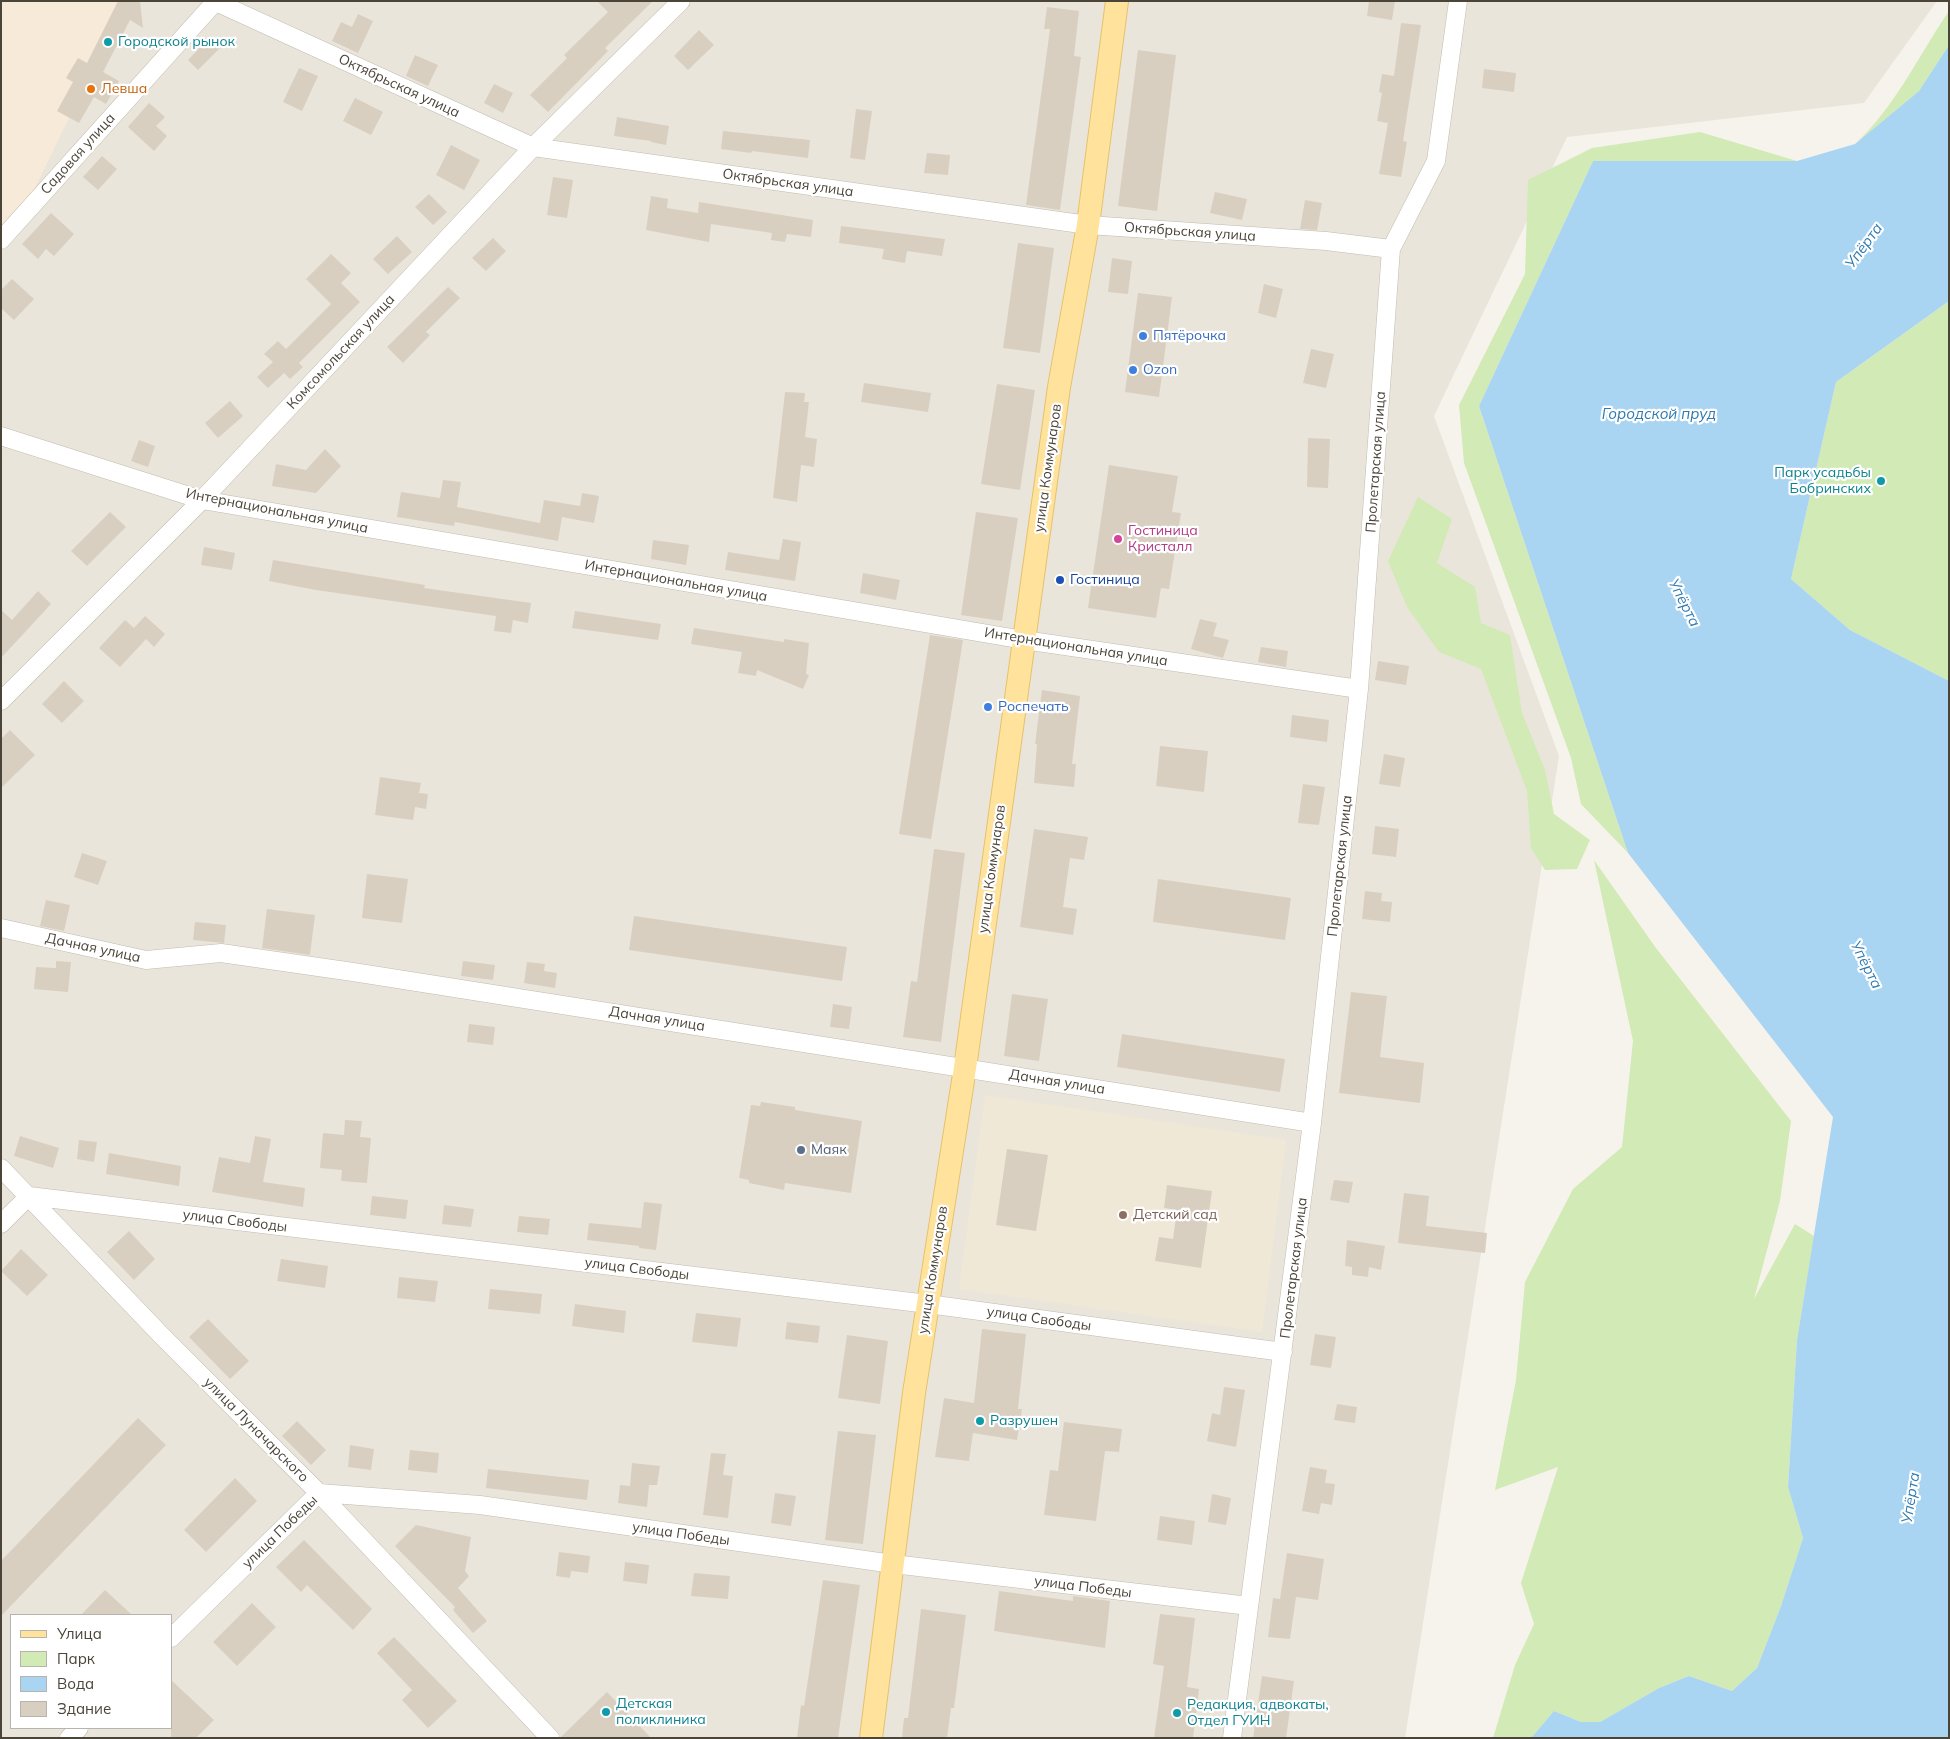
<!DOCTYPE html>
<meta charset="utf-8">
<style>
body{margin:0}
#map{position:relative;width:1950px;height:1739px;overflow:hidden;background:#f6f3ec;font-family:Mulish,sans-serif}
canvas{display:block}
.frame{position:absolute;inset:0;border:2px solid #4b4439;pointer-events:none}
.legend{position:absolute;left:10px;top:1614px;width:162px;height:115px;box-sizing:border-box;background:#fff;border:1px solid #b7b4b0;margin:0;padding:6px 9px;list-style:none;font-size:15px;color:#4b4439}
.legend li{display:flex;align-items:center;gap:10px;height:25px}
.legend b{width:25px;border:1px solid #b7b4b0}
</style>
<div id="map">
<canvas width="1950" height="1739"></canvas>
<div class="frame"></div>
<ul class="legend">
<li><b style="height:6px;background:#ffe39c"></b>Улица</li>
<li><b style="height:14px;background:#d2eab5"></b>Парк</li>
<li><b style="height:14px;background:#a9d4f2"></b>Вода</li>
<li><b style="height:14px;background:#d8cfc1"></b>Здание</li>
</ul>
</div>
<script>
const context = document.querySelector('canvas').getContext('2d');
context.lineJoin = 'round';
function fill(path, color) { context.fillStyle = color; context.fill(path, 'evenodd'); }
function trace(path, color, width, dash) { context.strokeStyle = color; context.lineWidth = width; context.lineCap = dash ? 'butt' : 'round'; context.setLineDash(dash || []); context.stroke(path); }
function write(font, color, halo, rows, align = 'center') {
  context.font = font + ' Mulish,sans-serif'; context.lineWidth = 4.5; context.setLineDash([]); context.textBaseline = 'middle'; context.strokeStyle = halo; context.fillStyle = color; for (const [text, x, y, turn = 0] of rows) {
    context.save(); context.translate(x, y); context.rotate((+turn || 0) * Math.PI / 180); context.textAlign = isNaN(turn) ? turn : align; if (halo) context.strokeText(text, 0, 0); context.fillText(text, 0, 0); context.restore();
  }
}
fill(new Path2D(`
 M1,1h1936l-73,102 -297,34 -133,279 125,340 -154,982h-1404zM11,1615h160v113h-160z`), '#eae5da');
fill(new Path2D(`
 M1,1h125l-92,189 -33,36z`), '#f7ead8');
fill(new Path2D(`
 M985,1095l301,45 -24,192 -303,-43z`), '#efe8d6');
fill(new Path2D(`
 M1949,11v34l-30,46 -64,53c41,-38 63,-88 94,-133z
 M1700,132l97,29h-204l-114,245 149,447 -47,-49 -10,-46 -107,-295 -5,-58 66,-131 3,-94 64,-32z
 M1949,301v380l-99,-51 -59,-51 45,-197z
 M1418,497l34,22 -15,44 38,24 6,36 29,12 12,78 23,57 9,44 36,26 -13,29 -32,1 -14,-22 -4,-57 -46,-122 -42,-17 -32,-45 -19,-46z
 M1594,860l62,88 135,173 -11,80 -26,98 41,-75 19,12 -17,104 -9,147 15,51 -22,68 -24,62 -25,23 -43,-15 -30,12 -59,34h-19l-27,-11 -23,27h-38l22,-73 19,-41 -13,-41 37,-116 -63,23 21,-110 9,-98 48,-93 49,-42 11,-106z`), '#d2eab5');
fill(new Path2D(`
 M1949,45v256l-113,81 -45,197 59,51 99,51v1057h-418l23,-27 27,11h19l59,-34 30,-12 43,15 25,-23 24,-62 22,-68 -15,-51 9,-147 36,-223 -205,-264 -149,-447 114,-245h204l58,-17 64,-53z`), '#a9d4f2');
fill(new Path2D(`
 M118,1h22l3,27 -13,-8 -27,52 16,9 -13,23 -12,-7 -15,26 -22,-12 16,-29 -7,-4 12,-20 9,5z
 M597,1h56l-48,47 3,3 -60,61 -18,-17 37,-37 -3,-3 44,-43z
 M1369,1h26l-3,19 -25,-4z
 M1047,7l32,4 -5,45 7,1 -21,153 -34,-5 24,-176h-6z
 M358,14l15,7 -15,32 -26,-12 9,-19 11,5z
 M1401,23l20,2 -18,116 4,1 -6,35 -22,-3 9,-51 -11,-2 5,-28 -3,-1 3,-18 12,2z
 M699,30l15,15 -26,25 -14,-14z
 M210,37l11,10 -23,23 -10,-10z
 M1138,50l38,5 -19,156 -39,-5z
 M415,55l23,10 -10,21 -22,-10z
 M299,68l19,8 -16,35 -19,-9z
 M1484,69l32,4 -2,19 -32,-4z
 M494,84l19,9 -10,20 -19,-10z
 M355,98l28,14 -12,23 -28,-14z
 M149,103l16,14 -9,9 11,10 -13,15 -26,-24z
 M856,109l16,2 -7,49 -15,-2z
 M617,117l52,9 -3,19 -15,-3v-1l-37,-5z
 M723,131l87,9 -2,18 -56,-7 -1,2 -30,-4z
 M451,145l29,15 -16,30 -28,-15z
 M927,153l23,2 -2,20 -24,-2z
 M102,156l15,13 -19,21 -15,-13z
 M553,177l20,3 -6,38 -20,-3z
 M1215,192l32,7 -5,21 -32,-7z
 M429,194l18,18 -14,13 -18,-18z
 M651,196l17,3 -1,9 31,5 1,-11 114,18 -2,17 -24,-3 -2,8 -14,-2 1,-7 -61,-9 -2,18 -63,-12z
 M1305,200l17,3 -5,27 -17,-1z
 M51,213l23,21 -20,22 -8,-7 -8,10 -16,-15z
 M841,226l104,13 -3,17 -35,-5 -2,12 -23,-4 2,-10 -45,-6z
 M397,236l15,16 -24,22 -15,-15z
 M493,238l13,13 -20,20 -14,-13z
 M1018,243l36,5 -14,105 -37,-5z
 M331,254l20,19 -10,10 19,19 -61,61 4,4 -13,12 -6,-6 -16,15 -11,-11 16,-15 -9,-8 14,-13 8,8 45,-45 -25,-25z
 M1112,258l20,3 -4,33 -20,-2z
 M12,279l22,20 -20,21 -13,-12v-18z
 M1264,284l19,5 -7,29 -18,-5z
 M448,287l12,11 -34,34 4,3 -27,28 -16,-16z
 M1138,293l34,4 -13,100 -34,-5z
 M1311,349l23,5 -8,34 -23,-5z
 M864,383l67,10 -3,19 -67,-10z
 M997,384l38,6 -15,100 -39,-6z
 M785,392l20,1 -1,9h5l-4,35 12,2 -3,28 -13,-2 -4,37 -24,-4z
 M230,401l13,15 -25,22 -13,-15z
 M1308,438l22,1 -2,49 -21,-1z
 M139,440l16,6 -7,21 -17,-6z
 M325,449l16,17 -25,27 -44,-7 4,-22 30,6z
 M1109,465l69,11 -6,36 9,1 -12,76 -8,-1 -5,30 -68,-10z
 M443,480l18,2 -4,25 83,16 4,-23 36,6 2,-13 17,3 -5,27 -32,-6 -4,24 -103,-19 -1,4 -57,-9 4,-25 39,6z
 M110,512l16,15 -39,39 -16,-15z
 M976,512l42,6 -16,103 -41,-6z
 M783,539l18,3 -6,39 -70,-11 3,-18 51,8z
 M653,540l36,5 -3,20 -35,-6z
 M204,547l31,6 -3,17 -31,-5z
 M273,560l152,25 -1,3 107,15 -3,20 -15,-3 -2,13 -17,-2 2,-15 -180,-26 -47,-9z
 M863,573l37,7 -4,20 -36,-7z
 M38,591l13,13 -50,54v-48l11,10z
 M575,611l86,13 -3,16 -86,-12z
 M145,616l20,18 -11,13 -8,-8 -26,28 -21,-19 26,-28 9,8z
 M1200,619l17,4 -4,13 16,4 -6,18 -32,-9z
 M694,628l90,14v-3l25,4 -3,31 3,1 -6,14 -46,-19 -1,6 -18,-3 4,-21 -51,-8z
 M930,635l33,5 -32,199 -32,-5z
 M1261,647l27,4 -2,16 -28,-5z
 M1378,661l31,5 -3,19 -31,-5z
 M64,681l20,20 -22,22 -20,-19z
 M1042,690l38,6 -8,68h4l-2,23 -40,-4 3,-39h-2z
 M1292,715l37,5 -2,22 -37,-5z
 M10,730l25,25 -34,33v-49z
 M1160,746l48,5 -4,41 -48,-6z
 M1384,754l21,4 -5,29 -21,-3z
 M380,777l41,6 -2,10 9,1 -2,15 -11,-2 -2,13 -38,-5z
 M1303,784l22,3 -6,38 -21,-2z
 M1375,826l24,3 -3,28 -24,-3z
 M1034,829l54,8 -4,23 -14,-2 -7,49 14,2 -4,26 -53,-8z
 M934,849l31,4 -24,189 -38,-5 8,-56 6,1z
 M82,853l25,8 -9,24 -24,-8z
 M367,874l41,5 -6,44 -40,-5z
 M1158,879l133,19 -6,42 -132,-18z
 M1365,891l17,2 -1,8 11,1 -2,20 -28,-3z
 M46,900l24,5 -6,26 -24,-5z
 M267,909l48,6 -5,40 -48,-7z
 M634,916l213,31 -5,34 -213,-31z
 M195,922l31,3 -2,18 -31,-3z
 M56,961l15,1 -3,30 -34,-3 2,-22 20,1z
 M463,961l32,4 -2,15 -32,-4z
 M527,962l18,2 -1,7 13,2 -2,15 -31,-5z
 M1351,992l36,4 -7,61 44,6 -4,40 -81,-10z
 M1012,994l36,5 -9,62 -35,-5z
 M833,1004l19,3 -3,22 -19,-2z
 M469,1024l26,3 -2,18 -26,-3z
 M1122,1034l163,25 -5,33 -163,-25z
 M761,1102l34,5v3l67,11 -11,72 -66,-10 -1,7 -35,-7v-3l-10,-2 12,-73 9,1z
 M345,1120l17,1 -2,16 11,1 -4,45 -26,-2 1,-11 -22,-2 3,-35 21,2z
 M20,1136l39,12 -6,20 -39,-12z
 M255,1136l16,3 -8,43 42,6 -2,19 -91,-15 7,-35 31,6z
 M79,1140l18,2 -3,20 -17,-3z
 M1007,1149l41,6 -12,76 -40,-6z
 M109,1153l72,13 -2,20 -73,-12z
 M1334,1180l19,2 -4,21 -19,-3z
 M1167,1185l45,6 -11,77 -46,-7 4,-24 14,2 4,-29 -13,-2z
 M1404,1193l25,3 -3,30 61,7 -2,20 -87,-10z
 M372,1196l36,4 -2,19 -36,-4z
 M644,1202l18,2 -6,46 -17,-2v-2l-52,-6 2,-17 52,5z
 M444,1205l30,4 -3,18 -29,-3z
 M519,1216l31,3 -2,16 -31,-3z
 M129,1231l26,28 -21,21 -27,-28z
 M1347,1240l38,6 -4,24 -12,-3 -1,10 -16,-2v-8l-7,-1z
 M21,1249l27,26 -21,21 -26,-25z
 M281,1259l47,7 -3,22 -48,-7z
 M399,1277l39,4 -3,21 -38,-4z
 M490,1289l52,5 -2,20 -52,-5z
 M575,1304l51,7 -2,22 -52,-7z
 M696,1313l45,5 -4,29 -45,-5z
 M208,1319l41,42 -19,18 -41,-42z
 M787,1322l33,4 -2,17 -33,-4z
 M982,1329l44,5 -8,75h4l-5,31 -44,-7 -4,28 -34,-4 9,-59 30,5z
 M1315,1334l21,3 -5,31 -21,-3z
 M847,1335l41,6 -8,63 -42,-6z
 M1224,1387l21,3 -9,57 -29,-6 5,-28 8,2z
 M1337,1404l20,3 -2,16 -21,-3z
 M138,1418l28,27 -165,171v-55z
 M297,1421l29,29 -15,15 -29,-29z
 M1064,1422l58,7 -3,23 -14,-1 -9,70 -52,-6 6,-45 8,1z
 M838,1431l38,4 -13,109 -38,-4z
 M350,1445l24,4 -3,21 -23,-3z
 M410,1450l29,3 -2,20 -29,-3z
 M711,1453l15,1 -3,21 10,1 -5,42 -25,-3z
 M632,1463l28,3 -3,19h-8l-2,22 -29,-4 2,-18 10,1z
 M1310,1467l17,3 -2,13 10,1 -3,21 -11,-2 -2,11 -17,-3z
 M488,1469l101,11 -2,20 -101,-12z
 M235,1478l22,23 -51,51 -22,-22z
 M775,1493l21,3 -5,30 -20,-3z
 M1212,1494l19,4 -5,27 -18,-3z
 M1160,1516l35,5 -3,24 -35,-5z
 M416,1525l55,12 -6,34 4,5 -11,12 29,33 -14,12 -20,-23 2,-3 -60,-61z
 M304,1540l68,69 -19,21 -46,-45 -6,7 -25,-25z
 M559,1552l31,4 -2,17 -17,-2 -1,7 -14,-2z
 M1287,1553l37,6 -6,41 -22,-3 -6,42 -22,-2 5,-39 7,1z
 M625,1562l24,3 -2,19 -24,-3z
 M694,1573l36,3 -2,23 -37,-3z
 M823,1580l37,5 -22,153h-41l4,-33 3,1z
 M105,1590l27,25h-51z
 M999,1591l74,10v-5l37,5 -5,47 -111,-17z
 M252,1603l24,24 -39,39 -24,-24z
 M921,1609l45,6 -12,93h-3l-4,30h-45l2,-20h4z
 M1160,1614l35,4 -8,69 12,2 -6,49h-39l10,-72 -11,-2z
 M394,1637l63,64 -29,27 -26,-28 10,-10 -35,-37z
 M1262,1676l32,5 -8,57h-33z
 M171,1680l43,40 -18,18h-25z
 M607,1692l44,46h-91z`), '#d8cfc1');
const minor = new Path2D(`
 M214,1l319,146 555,78 238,16 65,8
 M1,240l215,-239
 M1,436l201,64 822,140 335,49
 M1,701l201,-201 331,-353 148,-146
 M1,928l145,32 75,-7 132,19 959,151
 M1,1168l161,168 157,157 231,245
 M1,1224l28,-28 899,108 355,48
 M171,1638l148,-145 161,12 413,59 356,42
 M69,1738l10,-10
 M1232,1738l80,-615 47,-434 32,-440 45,-88 22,-160`);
const major = new Path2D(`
 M871,1738l43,-345 51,-325 94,-681 29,-162 29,-224`);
trace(minor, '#c2bbae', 19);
trace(major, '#e6c16a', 24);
trace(minor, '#fff', 18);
trace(major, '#ffe39c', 22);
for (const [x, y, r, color] of [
 [108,42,5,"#0f9aa8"],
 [91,89,5,"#e8710a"],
 [1143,336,5,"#3f7fe0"],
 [1133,370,5,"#3f7fe0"],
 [1881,481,5,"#0f9aa8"],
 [1118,539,5,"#d1479c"],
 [1060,580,5,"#1a4fb4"],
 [988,707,5,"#3f7fe0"],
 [801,1150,5,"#5c6f8a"],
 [1123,1215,5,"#8d6e63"],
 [980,1421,5,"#0f9aa8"],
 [606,1712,5,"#0f9aa8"],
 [1177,1713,5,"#0f9aa8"]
]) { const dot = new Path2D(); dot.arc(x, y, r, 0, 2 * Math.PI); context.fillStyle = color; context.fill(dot); trace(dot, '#fff', 2); }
write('14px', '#0d838f', '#fff', [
 ["Городской рынок",118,42],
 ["Парк усадьбы",1871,473,"right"],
 ["Бобринских",1871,489,"right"],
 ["Разрушен",990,1421],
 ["Детская",616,1704],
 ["поликлиника",616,1720],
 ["Редакция, адвокаты,",1187,1705],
 ["Отдел ГУИН",1187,1721]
], 'left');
write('14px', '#4b4439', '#fff', [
 ["Октябрьская улица",399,86,25],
 ["Садовая улица",78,154,-48],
 ["Октябрьская улица",788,183,8],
 ["Октябрьская улица",1190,232,4],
 ["Комсомольская улица",341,352,-47],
 ["Пролетарская улица",1376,462,-86],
 ["улица Коммунаров",1048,468,-82],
 ["Интернациональная улица",277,511,11],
 ["Интернациональная улица",676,581,10],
 ["Интернациональная улица",1076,647,9],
 ["Пролетарская улица",1340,866,-84],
 ["улица Коммунаров",992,869,-82],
 ["Дачная улица",93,948,12],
 ["Дачная улица",657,1019,9],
 ["Дачная улица",1057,1082,9],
 ["улица Свободы",235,1221,7],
 ["Пролетарская улица",1294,1268,-83],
 ["улица Свободы",637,1269,7],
 ["улица Коммунаров",933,1270,-81],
 ["улица Свободы",1039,1319,8],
 ["улица Луначарского",256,1430,45],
 ["улица Победы",280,1532,-44],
 ["улица Победы",681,1534,8],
 ["улица Победы",1083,1587,7]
]);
write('14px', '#c56008', '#fff', [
 ["Левша",101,89]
], 'left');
write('14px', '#366cbe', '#fff', [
 ["Пятёрочка",1153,336],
 ["Ozon",1143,370],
 ["Роспечать",998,707]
], 'left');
write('14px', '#b23c85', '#fff', [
 ["Гостиница",1128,531],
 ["Кристалл",1128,547]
], 'left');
write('14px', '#164399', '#fff', [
 ["Гостиница",1070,580]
], 'left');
write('14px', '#4e5e75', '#fff', [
 ["Маяк",811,1150]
], 'left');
write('14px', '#785e54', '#fff', [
 ["Детский сад",1133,1215]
], 'left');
write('italic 15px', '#2e7ab2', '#fff', [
 ["Упёрта",1864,246,-54],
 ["Городской пруд",1659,414],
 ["Упёрта",1684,603,63],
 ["Упёрта",1866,965,63],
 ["Упёрта",1911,1498,-81]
]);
</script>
